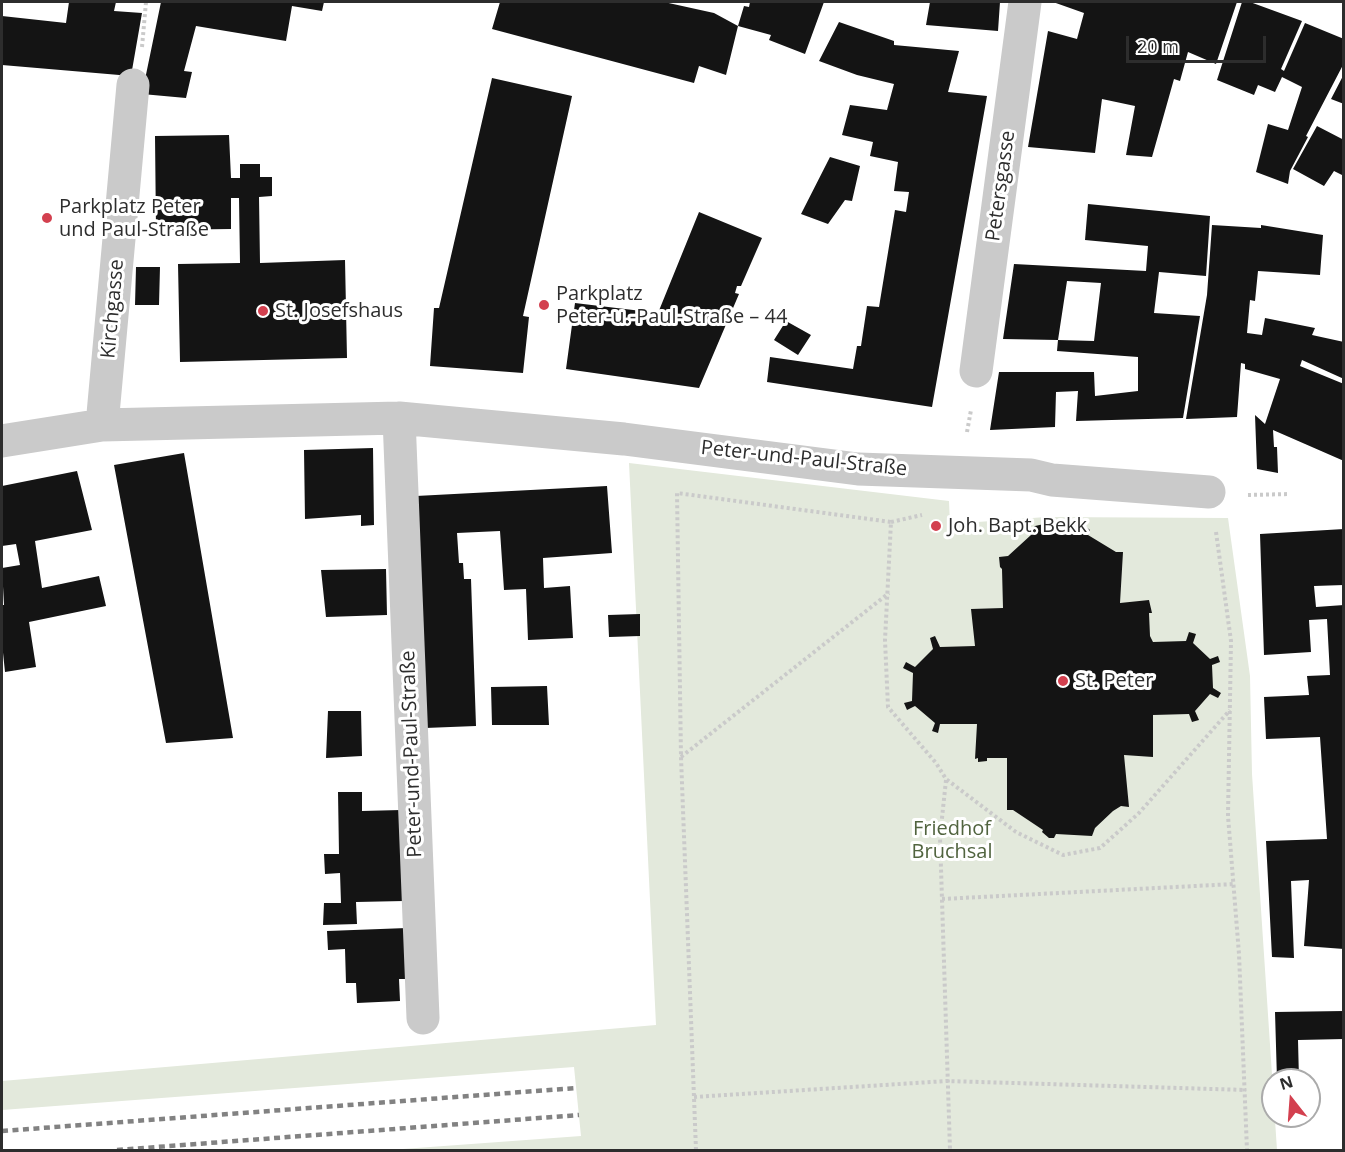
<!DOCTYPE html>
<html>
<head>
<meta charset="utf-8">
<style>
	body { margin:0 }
	#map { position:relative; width:1345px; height:1152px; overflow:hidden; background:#fff; font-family:"Open Sans",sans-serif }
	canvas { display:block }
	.frame { position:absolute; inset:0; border:3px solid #2d2d2d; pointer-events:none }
	.north { position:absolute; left:1261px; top:1068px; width:60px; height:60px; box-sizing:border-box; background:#fff; border:2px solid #ababab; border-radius:50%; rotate:343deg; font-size:16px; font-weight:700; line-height:24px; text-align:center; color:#2d2d2d }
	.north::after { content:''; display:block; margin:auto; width:21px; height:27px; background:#d3404f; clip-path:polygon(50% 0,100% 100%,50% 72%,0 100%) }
	.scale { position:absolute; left:1126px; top:36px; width:140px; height:27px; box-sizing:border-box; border:3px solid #2d2d2d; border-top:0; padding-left:8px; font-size:18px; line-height:21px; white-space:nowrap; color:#2d2d2d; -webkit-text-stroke:4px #fff; paint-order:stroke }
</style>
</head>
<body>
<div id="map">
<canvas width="1345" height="1152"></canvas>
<div class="frame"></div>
<div class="north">N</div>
<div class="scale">20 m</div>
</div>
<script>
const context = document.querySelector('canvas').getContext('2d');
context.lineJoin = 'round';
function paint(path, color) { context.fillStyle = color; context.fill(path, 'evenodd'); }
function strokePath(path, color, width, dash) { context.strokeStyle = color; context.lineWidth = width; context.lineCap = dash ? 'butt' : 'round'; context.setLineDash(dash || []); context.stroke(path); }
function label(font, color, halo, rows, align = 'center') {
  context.font = font + ' "Open Sans",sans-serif'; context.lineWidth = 6; context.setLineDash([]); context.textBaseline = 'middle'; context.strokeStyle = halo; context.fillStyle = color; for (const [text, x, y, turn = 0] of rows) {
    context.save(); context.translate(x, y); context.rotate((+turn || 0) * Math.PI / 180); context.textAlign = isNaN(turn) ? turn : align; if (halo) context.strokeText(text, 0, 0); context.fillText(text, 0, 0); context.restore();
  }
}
const green = new Path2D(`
	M 629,463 L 949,501 L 950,524 L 1046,517 L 1228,518 L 1250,676 L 1252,774 L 1277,1150 L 389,1150 L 581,1136 L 574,1067 L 2,1110 L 2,1081 L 656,1025 Z`);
const building = new Path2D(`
	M 69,2 L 116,2 L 114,11 L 142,13 L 131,76 L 2,65 L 2,16 L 66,23 Z
	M 161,2 L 324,2 L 322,11 L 292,6 L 286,41 L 196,26 L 184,71 L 192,72 L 186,98 L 142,94 Z
	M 500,2 L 664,2 L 714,13 L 738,26 L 726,75 L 699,66 L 694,83 L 492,29 Z
	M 750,2 L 824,2 L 805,54 L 769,40 L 771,35 L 738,26 L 744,6 L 749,7 Z
	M 930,2 L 1000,2 L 998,31 L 926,25 Z
	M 1053,2 L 1237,2 L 1216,64 L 1188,52 L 1180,81 L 1174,79 L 1152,157 L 1126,155 L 1135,106 L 1102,99 L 1095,153 L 1028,147 L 1048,31 L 1077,39 L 1084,13 Z
	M 1242,2 L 1250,2 L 1302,21 L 1281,69 L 1284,71 L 1305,23 L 1344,39 L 1344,63 L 1306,136 L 1308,137 L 1290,171 L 1288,184 L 1256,172 L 1268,124 L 1288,130 L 1302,87 L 1282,77 L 1275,92 L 1258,85 L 1254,95 L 1217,80 Z
	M 839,22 L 894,41 L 894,45 L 959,51 L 948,92 L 987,96 L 932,407 L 767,382 L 770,357 L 853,369 L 857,346 L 861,346 L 867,306 L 879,307 L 895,210 L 906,212 L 909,192 L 894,191 L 898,162 L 870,156 L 873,142 L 842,135 L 850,105 L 887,110 L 894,84 L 857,75 L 819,61 Z
	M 1344,74 L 1344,104 L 1331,99 Z
	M 492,78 L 572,96 L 523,316 L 529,317 L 523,373 L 430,366 L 434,308 L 439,308 Z
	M 1317,126 L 1344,140 L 1344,176 L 1334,171 L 1324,186 L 1293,169 Z
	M 229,135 L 231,178 L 240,178 L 240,164 L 260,164 L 260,177 L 272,177 L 272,196 L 259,197 L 260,263 L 345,260 L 347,358 L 180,362 L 178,264 L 240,263 L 239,198 L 231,198 L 231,229 L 156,230 L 155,136 Z
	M 830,157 L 860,166 L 852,201 L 845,200 L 828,224 L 801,214 Z
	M 1088,204 L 1210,216 L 1206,276 L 1159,272 L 1154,313 L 1200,316 L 1183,418 L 1076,421 L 1078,391 L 1056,392 L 1055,427 L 990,430 L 999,372 L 1094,372 L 1095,396 L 1138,391 L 1138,357 L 1057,351 L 1058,340 L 1094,341 L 1101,283 L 1067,281 L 1058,340 L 1003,339 L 1014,264 L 1146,271 L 1148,246 L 1085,240 Z
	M 699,212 L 762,238 L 741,286 L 737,286 L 735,293 L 739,294 L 699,388 L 566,369 L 575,303 L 658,313 Z
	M 1212,225 L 1261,228 L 1261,225 L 1323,235 L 1320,275 L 1258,271 L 1255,301 L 1250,300 L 1247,333 L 1262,335 L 1265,318 L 1315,328 L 1312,335 L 1344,342 L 1344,379 L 1302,360 L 1300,366 L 1344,384 L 1344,461 L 1273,430 L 1274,447 L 1277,447 L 1278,473 L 1257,469 L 1255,415 L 1265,424 L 1280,379 L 1245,369 L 1245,364 L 1241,363 L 1237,417 L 1186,419 L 1207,295 Z
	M 136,267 L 160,267 L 159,305 L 135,305 Z
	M 786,321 L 811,335 L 798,355 L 774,340 Z
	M 373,448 L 374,525 L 361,526 L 361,515 L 305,519 L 304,450 Z
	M 184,453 L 233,738 L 166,743 L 114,465 Z
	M 77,471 L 92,530 L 35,541 L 42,588 L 99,576 L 106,606 L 29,622 L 36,667 L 5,672 L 2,643 L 2,605 L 4,605 L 2,568 L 20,565 L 16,544 L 2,546 L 2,486 Z
	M 607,486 L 612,553 L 543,558 L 544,588 L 570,586 L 573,638 L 528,640 L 526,589 L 504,590 L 500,531 L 457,533 L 459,563 L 463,563 L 464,579 L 471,579 L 476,726 L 425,728 L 416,496 Z
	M 1044,524 L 1050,528 L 1082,524 L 1090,530 L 1088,535 L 1116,552 L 1123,552 L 1120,603 L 1149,600 L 1152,613 L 1149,613 L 1150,636 L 1153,642 L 1186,641 L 1189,632 L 1196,634 L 1193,643 L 1210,659 L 1218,656 L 1220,662 L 1212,665 L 1213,688 L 1221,693 L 1218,698 L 1210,694 L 1195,711 L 1199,720 L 1192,722 L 1189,714 L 1153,715 L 1153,757 L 1124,755 L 1129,807 L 1121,806 L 1113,811 L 1095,828 L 1092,836 L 1056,834 L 1054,838 L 1049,838 L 1042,832 L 1043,830 L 1013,810 L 1007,810 L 1007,758 L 987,758 L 987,761 L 978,762 L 978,758 L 975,759 L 977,724 L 940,724 L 938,733 L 932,731 L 935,723 L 915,706 L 907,710 L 904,703 L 912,701 L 913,673 L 903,668 L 906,662 L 915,667 L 933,649 L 930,638 L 935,636 L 940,647 L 975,646 L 971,609 L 1003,608 L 1002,569 L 1000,567 L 999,557 L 1008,556 L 1031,535 L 1028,532 L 1035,526 Z
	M 1344,529 L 1344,585 L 1314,586 L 1316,607 L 1344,605 L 1344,949 L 1304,946 L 1309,880 L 1291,881 L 1294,958 L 1272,957 L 1266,841 L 1327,839 L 1320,737 L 1266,739 L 1264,697 L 1309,695 L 1307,676 L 1330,675 L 1327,619 L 1309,620 L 1311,652 L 1264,655 L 1260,534 Z
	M 386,569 L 387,615 L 326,617 L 321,570 Z
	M 640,614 L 640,636 L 609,637 L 608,615 Z
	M 547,686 L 549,725 L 492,725 L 491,687 Z
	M 328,711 L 361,711 L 362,756 L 326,758 Z
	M 338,792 L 362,792 L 362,811 L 401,810 L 404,901 L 356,902 L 357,924 L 323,925 L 324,903 L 341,903 L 340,873 L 325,874 L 324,854 L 339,854 Z
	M 407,928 L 409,979 L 399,979 L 400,1001 L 357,1003 L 356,983 L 346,983 L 345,949 L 328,950 L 327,931 Z
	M 1344,1011 L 1344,1039 L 1298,1040 L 1299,1080 L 1277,1080 L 1275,1012 Z`);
const path = new Path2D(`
	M 142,47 L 146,2
	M 967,432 L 971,410
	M 1248,495 L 1290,494
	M 891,522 L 922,515
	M 1216,532 L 1231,641 L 1228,816 L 1239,954 L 1247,1150
	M 681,757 L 889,593
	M 946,780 L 940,837 L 950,1150
	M 942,899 L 1234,884
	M 694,1097 L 947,1081 L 1246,1090
	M 696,1150 L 681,757 L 677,493 L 891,522 L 885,640 L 888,707 L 936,763 L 946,779 L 1016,832 L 1063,855 L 1100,848 L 1139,813 L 1230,710`);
const minor = new Path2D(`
	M 976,371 L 1025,2
	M 399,418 L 423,1018
	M 102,425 L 133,85
	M 2,441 L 102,425 L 399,418 L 624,439 L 858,469 L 1031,475 L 1052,480 L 1209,492`);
const rail = new Path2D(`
	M 2,1131 L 576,1088
	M 117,1150 L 579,1115`);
const markers = [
	[47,218,6,"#d3404f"],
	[544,305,6,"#d3404f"],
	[263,311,6,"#d3404f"],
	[936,526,6,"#d3404f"],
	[1063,681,6,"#d3404f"]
];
const streetNames = [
	["Petersgasse",1001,186,-82],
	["Kirchgasse",113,309,-85],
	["Peter-und-Paul-Straße",804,459,6],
	["Peter-und-Paul-Straße",412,754,-92]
];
const poiNames = [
	["Parkplatz Peter",59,207],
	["und Paul-Straße",59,230],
	["Parkplatz",556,294],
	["Peter-u.-Paul-Straße – 44",556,317],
	["St. Josefshaus",275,311],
	["Joh. Bapt. Bekk",948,526],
	["St. Peter",1075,681]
];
const parkNames = [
	["Friedhof",952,829],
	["Bruchsal",952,852]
];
paint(green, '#e3e9dc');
paint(building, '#141414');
strokePath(path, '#cacaca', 4, [3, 3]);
strokePath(minor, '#cacaca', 33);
strokePath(rail, '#828282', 4.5, [6, 4.5]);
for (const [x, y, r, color] of markers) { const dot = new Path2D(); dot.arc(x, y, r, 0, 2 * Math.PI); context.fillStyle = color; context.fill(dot); strokePath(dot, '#fff', 2); }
label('20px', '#2d2d2d', '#fff', streetNames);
label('20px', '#2d2d2d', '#fff', poiNames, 'left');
label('20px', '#51643f', '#fff', parkNames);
</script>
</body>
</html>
